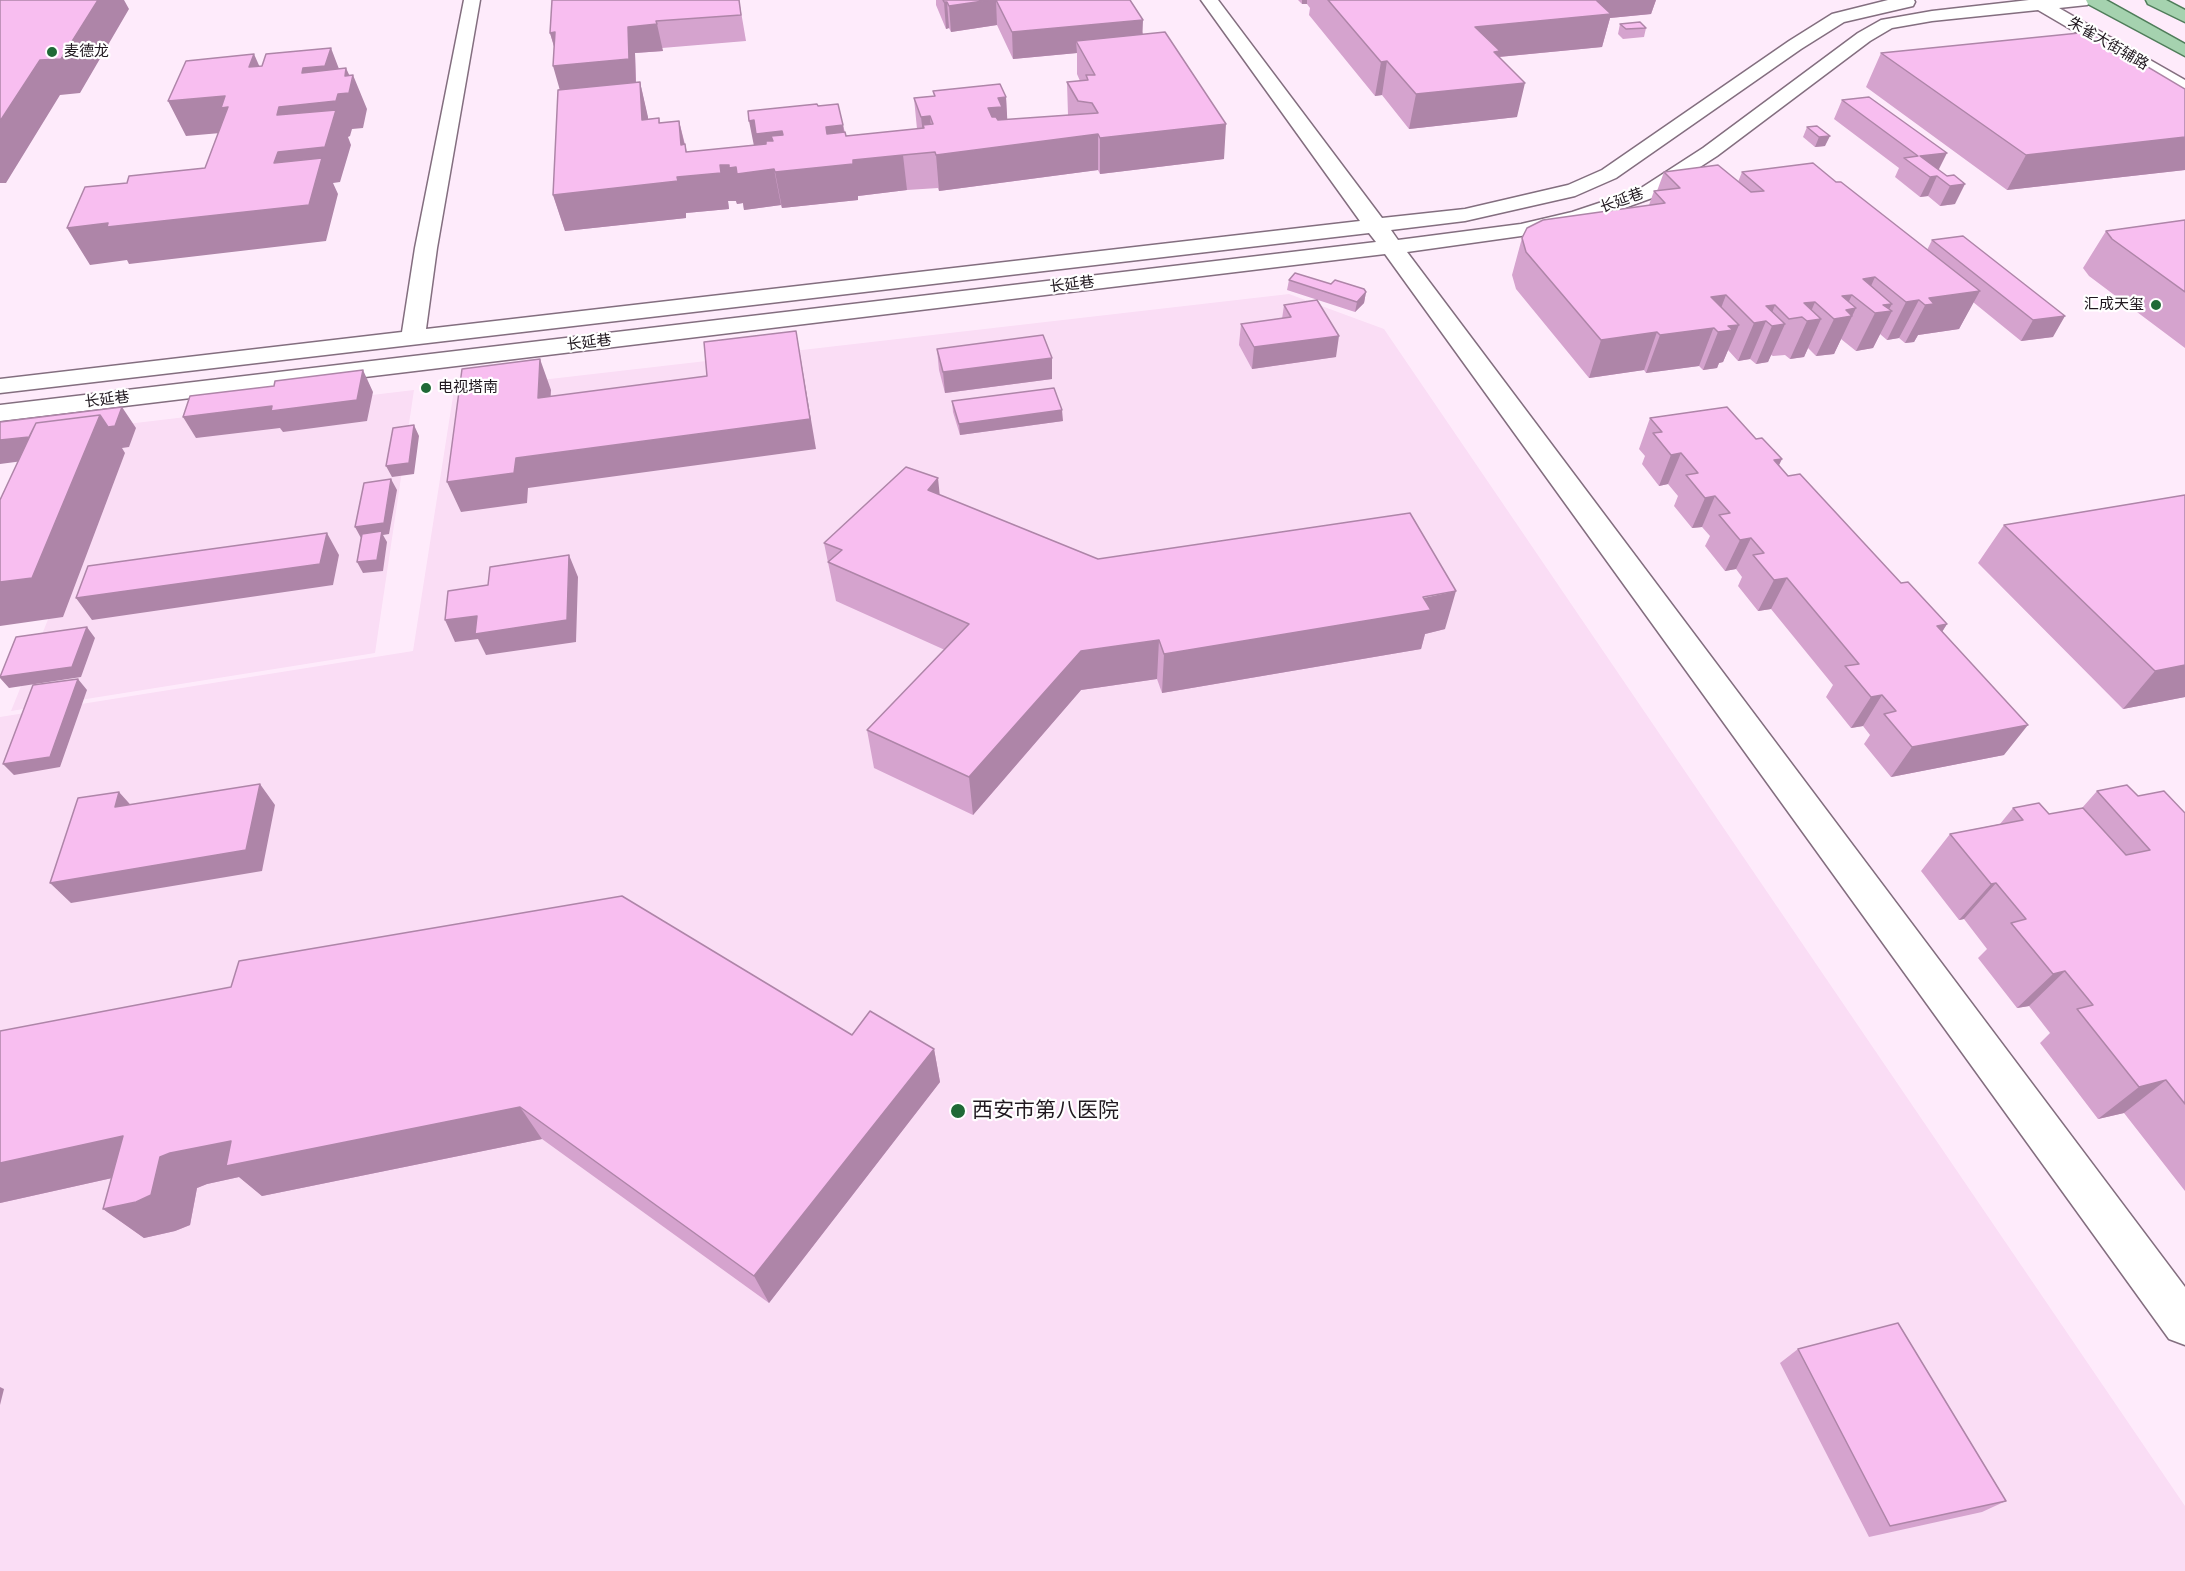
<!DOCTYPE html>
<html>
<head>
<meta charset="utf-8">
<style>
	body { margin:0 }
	canvas { display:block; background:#feebfb }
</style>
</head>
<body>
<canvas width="2185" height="1571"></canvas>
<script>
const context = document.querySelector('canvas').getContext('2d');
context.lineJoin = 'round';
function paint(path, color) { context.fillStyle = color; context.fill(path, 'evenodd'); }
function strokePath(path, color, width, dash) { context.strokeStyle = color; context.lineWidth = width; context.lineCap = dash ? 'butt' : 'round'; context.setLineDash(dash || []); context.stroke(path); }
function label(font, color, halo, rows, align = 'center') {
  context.font = font + ' Arial,"Noto Sans SC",sans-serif'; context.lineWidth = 4.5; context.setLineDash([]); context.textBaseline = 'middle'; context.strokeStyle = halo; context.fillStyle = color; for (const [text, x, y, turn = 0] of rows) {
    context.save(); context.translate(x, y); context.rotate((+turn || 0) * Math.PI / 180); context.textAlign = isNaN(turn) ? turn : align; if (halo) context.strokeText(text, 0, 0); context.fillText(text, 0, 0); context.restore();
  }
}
const built = new Path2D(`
	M 1289,294 L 1384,329 L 2185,1506 L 2185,1571 L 0,1571 L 0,717 L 413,651 L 454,390 Z
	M 414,390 L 375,653 L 11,711 L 127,424 Z`);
const minor = new Path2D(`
	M 464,0 L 480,0 L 437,248 L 426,329 L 1360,221 L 1201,0 L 1218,0 L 1382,218 L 1465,209 L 1568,185 L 1602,170 L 1789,41 L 1832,14 L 1888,0 L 1914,0 L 1915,2 L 1913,6 L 1844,22 L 1801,49 L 1616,178 L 1575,196 L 1465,221 L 1391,230 L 1398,240 L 1521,224 L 1572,212 L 1638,190 L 1703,148 L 1858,33 L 1881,20 L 1932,11 L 2029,0 L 2095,0 L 2087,5 L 2059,8 L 2185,80 L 2185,94 L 2178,92 L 2038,10 L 1932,21 L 1892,28 L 1870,41 L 1717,156 L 1652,198 L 1586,222 L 1521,236 L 1407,252 L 2185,1287 L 2185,1345 L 2169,1339 L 1385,254 L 0,421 L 0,405 L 1376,242 L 1369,233 L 0,393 L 0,379 L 402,332 L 415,248 Z`);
const major = new Path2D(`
	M 2086,0 L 2106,0 L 2185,44 L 2185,56 L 2088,4 Z
	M 2146,0 L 2166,0 L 2185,10 L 2185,22 L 2148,4 Z`);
const wall = new Path2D(`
	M 739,0 L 746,41 L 662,48 L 663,51 L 635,53 L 636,82 L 640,82 L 648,119 L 659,118 L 660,123 L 679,121 L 687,152 L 754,145 L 818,106 L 843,125 L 846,136 L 917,129 L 914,98 L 934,96 L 933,91 L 1006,97 L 1007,120 L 1068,115 L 1067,82 L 1080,81 L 1077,74 L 1077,53 L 1013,59 L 997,25 L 951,32 L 949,28 L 946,29 L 936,5 L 936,0 L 1130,0 L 1143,34 L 1224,159 L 1100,174 L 1098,170 L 939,191 L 938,188 L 907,190 L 858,196 L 858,200 L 782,208 L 781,205 L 744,210 L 743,203 L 737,204 L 736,201 L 728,201 L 729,209 L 686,213 L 686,218 L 565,231 L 553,195 L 560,90 L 554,46 L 550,33 L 633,1 Z
	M 1298,0 L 1656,0 L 1651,14 L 1610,18 L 1602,47 L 1499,57 L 1517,117 L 1409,129 L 1382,95 L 1375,96 L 1309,15 L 1310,8 L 1307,4 L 1302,4 Z
	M 1620,24 L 1646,28 L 1644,37 L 1623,39 L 1618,34 Z
	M 1881,53 L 2185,89 L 2185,170 L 2007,190 L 1866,87 Z
	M 1842,100 L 1947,176 L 1955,204 L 1940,206 L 1928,196 L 1920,197 L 1895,177 L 1899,168 L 1834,119 Z
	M 1817,126 L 1825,146 L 1815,147 L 1803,137 L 1807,127 Z
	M 1664,172 L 1738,182 L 1742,172 L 1836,182 L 1927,250 L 1932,240 L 1963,236 L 2053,337 L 2021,341 L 1973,302 L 1959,329 L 1918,335 L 1914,342 L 1905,343 L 1899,338 L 1887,340 L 1880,334 L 1873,348 L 1856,351 L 1841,339 L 1834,354 L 1816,356 L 1808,348 L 1804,357 L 1790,359 L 1785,355 L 1773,356 L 1771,355 L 1768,362 L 1756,364 L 1750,359 L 1738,361 L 1728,350 L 1723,362 L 1719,363 L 1717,368 L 1703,370 L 1699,366 L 1646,373 L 1644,370 L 1589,378 L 1516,289 L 1512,275 L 1522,238 L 1649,205 L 1654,191 L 1657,191 Z
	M 2185,220 L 2185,348 L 2089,276 L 2083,268 L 2106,231 Z
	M 1289,280 L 1331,284 L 1366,292 L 1364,303 L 1355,312 L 1287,290 Z
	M 1284,305 L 1336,357 L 1252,369 L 1239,345 L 1241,324 L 1282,319 Z
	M 937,349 L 1052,379 L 945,393 L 939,370 Z
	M 952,401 L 1063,421 L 960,435 L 953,412 Z
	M 1650,418 L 1779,465 L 1788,476 L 1901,583 L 1947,624 L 1942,632 L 2004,755 L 1891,777 L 1864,744 L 1870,735 L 1863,726 L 1851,728 L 1826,697 L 1833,685 L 1771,609 L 1758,611 L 1738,586 L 1742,577 L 1736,569 L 1725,571 L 1705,546 L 1710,536 L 1702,527 L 1692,528 L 1674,506 L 1678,496 L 1668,484 L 1659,486 L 1642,464 L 1645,456 L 1639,449 Z
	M 940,495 L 1098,559 L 1445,629 L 1425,634 L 1421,649 L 1162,693 L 1157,679 L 1081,690 L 973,815 L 874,768 L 867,730 L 945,650 L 836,601 L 824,543 Z
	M 2185,495 L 2185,697 L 2123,709 L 1978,563 L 2004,525 Z
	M 2097,791 L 2138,796 L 2185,813 L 2185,1191 L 2124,1113 L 2098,1119 L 2040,1043 L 2050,1033 L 2029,1006 L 2017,1008 L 1978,958 L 1987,949 L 1964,919 L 1959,920 L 1921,871 L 1950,834 L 2000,824 L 2013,808 L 2049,814 L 2082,808 Z
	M 0,1031 L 852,1035 L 934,1049 L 940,1082 L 769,1303 L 542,1139 L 262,1196 L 239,1177 L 207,1184 L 197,1188 L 190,1225 L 175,1231 L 144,1238 L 103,1209 L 112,1178 L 0,1203 Z
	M 1798,1349 L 2006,1501 L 1982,1512 L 1869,1537 L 1780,1363 Z`);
const shadedWall = new Path2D(`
	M 89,0 L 124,0 L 129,9 L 80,93 L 60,95 L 6,183 L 0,183 L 0,121 L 40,60 Z
	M 631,0 L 632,0 L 637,20 L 657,24 L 663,51 L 635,53 L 636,87 L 561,94 L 553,66 L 628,27 Z
	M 990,0 L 996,0 L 997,25 L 951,32 L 949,6 Z
	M 1302,0 L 1307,0 L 1307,4 L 1302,4 Z
	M 1581,0 L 1656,0 L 1651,14 L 1610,18 L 1602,47 L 1498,57 L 1475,27 Z
	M 944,2 L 947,2 L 949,28 L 946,29 Z
	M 1143,20 L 1142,46 L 1076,41 L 1077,53 L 1013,59 L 1012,32 Z
	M 555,32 L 558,60 L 550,33 Z
	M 331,48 L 344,82 L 346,68 L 352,81 L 353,75 L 367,109 L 363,128 L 352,129 L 350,136 L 348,137 L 351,145 L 340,182 L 333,183 L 338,194 L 326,241 L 129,264 L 127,260 L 90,265 L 67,228 L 274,163 L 277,115 L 279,107 L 302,73 L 303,68 Z
	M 254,54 L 269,88 L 249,67 Z
	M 1387,61 L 1382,95 L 1375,96 L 1381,62 Z
	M 640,82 L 648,117 L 650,155 L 642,120 Z
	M 1525,83 L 1517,117 L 1409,129 L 1416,94 Z
	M 225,96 L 238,143 L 232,132 L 186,136 L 168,101 Z
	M 1006,97 L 1008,132 L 990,143 L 988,108 L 998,98 Z
	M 930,116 L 933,151 L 923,125 L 926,152 L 925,152 L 921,117 Z
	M 754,120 L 782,131 L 789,166 L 777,168 L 756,156 L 749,121 Z
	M 679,121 L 692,176 L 720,165 L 729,165 L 736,167 L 774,169 L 781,205 L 744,210 L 743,203 L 737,204 L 736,201 L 728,201 L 729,209 L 686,213 L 686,218 L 565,231 L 553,195 L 677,177 Z
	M 1226,124 L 1224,159 L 1100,174 L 1100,138 Z
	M 843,125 L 848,160 L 831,162 L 826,127 Z
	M 1098,134 L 1098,170 L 939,191 L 936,155 Z
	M 1830,136 L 1825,146 L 1815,147 L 1819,137 Z
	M 2185,137 L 2185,170 L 2007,190 L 2026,155 Z
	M 1947,153 L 1937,173 L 1920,156 Z
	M 903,155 L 907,190 L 858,196 L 858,200 L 782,208 L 775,172 L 853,160 Z
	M 1937,176 L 1928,196 L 1920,197 L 1930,177 Z
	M 1965,184 L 1955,204 L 1940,206 L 1950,186 Z
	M 1875,277 L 1863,304 L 1863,279 Z
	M 1980,291 L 1959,329 L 1918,335 L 1914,342 L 1905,343 L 1929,298 Z
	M 1366,292 L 1364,303 L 1355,312 L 1357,302 Z
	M 1726,295 L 1699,366 L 1646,373 L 1660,335 L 1711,297 Z
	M 1852,295 L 1841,318 L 1846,310 L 1856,308 L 1834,354 L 1816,356 L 1834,319 L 1842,296 Z
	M 1919,300 L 1899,338 L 1887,340 L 1906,302 Z
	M 1815,302 L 1807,321 L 1804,303 Z
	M 1892,304 L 1888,311 L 1892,311 L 1873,348 L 1856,351 L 1875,313 L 1883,305 Z
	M 1775,305 L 1768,323 L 1766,321 L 1750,359 L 1738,361 L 1754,323 L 1766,306 Z
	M 2065,316 L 2053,337 L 2021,341 L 2033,320 Z
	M 1821,319 L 1804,357 L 1790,359 L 1807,321 Z
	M 1785,324 L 1768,362 L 1756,364 L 1772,326 Z
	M 1739,325 L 1723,362 L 1719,363 L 1717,368 L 1703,370 L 1718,332 L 1728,326 Z
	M 796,331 L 816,449 L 528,488 L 527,503 L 461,512 L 447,482 L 516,458 L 810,419 Z
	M 1657,332 L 1644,370 L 1589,378 L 1601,340 Z
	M 1339,336 L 1336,357 L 1252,369 L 1254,347 Z
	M 1052,358 L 1052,379 L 945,393 L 943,372 Z
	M 540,359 L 551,390 L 549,428 L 538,398 Z
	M 363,370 L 373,392 L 367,421 L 283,432 L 280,428 L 196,438 L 183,417 Z
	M 122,407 L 136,428 L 129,447 L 122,448 L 125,453 L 63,617 L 0,626 L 0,582 L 84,453 L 0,464 L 0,440 L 100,415 Z
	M 1062,410 L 1063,421 L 960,435 L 959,424 Z
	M 414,425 L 419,436 L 414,474 L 392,477 L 386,466 Z
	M 1681,453 L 1668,484 L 1659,486 L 1671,455 Z
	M 1782,459 L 1767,490 L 1774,460 Z
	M 938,478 L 942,517 L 928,490 Z
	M 391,479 L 397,490 L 389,534 L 383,535 L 387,542 L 383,571 L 363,573 L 357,562 L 361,538 L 355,527 Z
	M 1715,496 L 1702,527 L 1692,528 L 1705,498 Z
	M 327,533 L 339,555 L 333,585 L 92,620 L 76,598 Z
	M 1751,538 L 1736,569 L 1725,571 L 1740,540 Z
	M 569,555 L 578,577 L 576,642 L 486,655 L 478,639 L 455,642 L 445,620 L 477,616 Z
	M 1787,578 L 1771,609 L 1758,611 L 1774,580 Z
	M 1456,591 L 1445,629 L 1425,634 L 1421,649 L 1162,693 L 1164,654 Z
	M 1947,624 L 1927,655 L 1937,626 Z
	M 87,627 L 95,638 L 81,677 L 9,688 L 0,678 L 0,677 Z
	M 1159,640 L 1157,679 L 1081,690 L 973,815 L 969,777 L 1081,651 Z
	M 2185,665 L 2185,697 L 2123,709 L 2155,671 Z
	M 78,679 L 87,690 L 60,767 L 14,775 L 3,764 Z
	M 1882,695 L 1863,726 L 1851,728 L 1871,697 Z
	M 2028,725 L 2004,755 L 1891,777 L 1912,747 Z
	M 260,784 L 275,805 L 262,871 L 71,903 L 50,883 Z
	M 119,792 L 137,812 L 115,807 Z
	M 1996,883 L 1964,919 L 1959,920 L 1991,884 Z
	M 2065,971 L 2029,1006 L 2017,1008 L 2053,974 Z
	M 934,1049 L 940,1082 L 769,1303 L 754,1276 Z
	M 2166,1080 L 2124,1113 L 2098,1119 L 2139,1087 Z
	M 520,1107 L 542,1139 L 262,1196 L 239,1177 L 207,1184 L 197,1188 L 190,1225 L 175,1231 L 144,1238 L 103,1209 L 157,1168 L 0,1203 L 0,1163 L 123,1136 L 160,1157 L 170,1153 L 231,1141 Z
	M 0,1387 L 4,1389 L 0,1405 Z`);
const building = new Path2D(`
	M 0,0 L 98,0 L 61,59 L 40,60 L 0,121 Z
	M 552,0 L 739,0 L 741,15 L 656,21 L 657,24 L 628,27 L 629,59 L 553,66 L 555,32 L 550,33 Z
	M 943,0 L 990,0 L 949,6 L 947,2 L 944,2 Z
	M 996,0 L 1130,0 L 1143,20 L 1012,32 Z
	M 1328,0 L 1596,0 L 1611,14 L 1475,27 L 1500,51 L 1494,52 L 1525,83 L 1416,94 L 1387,61 L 1381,62 Z
	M 1640,22 L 1646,28 L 1626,29 L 1620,24 Z
	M 1165,32 L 1226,124 L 1100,138 L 1098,134 L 936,155 L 935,152 L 903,155 L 853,160 L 853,164 L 775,172 L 774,169 L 737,174 L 736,167 L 729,168 L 729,165 L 720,165 L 721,173 L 677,177 L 678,181 L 553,195 L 558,90 L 640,82 L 642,120 L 659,118 L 659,123 L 679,121 L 681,145 L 685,144 L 686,152 L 766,144 L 766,141 L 773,141 L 771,136 L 783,135 L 782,131 L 756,134 L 754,120 L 749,121 L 748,111 L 817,104 L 818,106 L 838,104 L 843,125 L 826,127 L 827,134 L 845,132 L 846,136 L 924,128 L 923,125 L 933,124 L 930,116 L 921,117 L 914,98 L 935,96 L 933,91 L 1000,84 L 1006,97 L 998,98 L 1002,107 L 988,108 L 992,117 L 996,117 L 998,120 L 1098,113 L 1092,103 L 1078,101 L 1067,82 L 1088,80 L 1086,75 L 1095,75 L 1076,41 Z
	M 2089,32 L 2185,89 L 2185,137 L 2026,155 L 1881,53 Z
	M 331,48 L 325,66 L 303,68 L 302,73 L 346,68 L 345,76 L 353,75 L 349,93 L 338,94 L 336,101 L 279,107 L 277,115 L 336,110 L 325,147 L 278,152 L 274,163 L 322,158 L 309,205 L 107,227 L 108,223 L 67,228 L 85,187 L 127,183 L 129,176 L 205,168 L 228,107 L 221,108 L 225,96 L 168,101 L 186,61 L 254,54 L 249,67 L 262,66 L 266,54 Z
	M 1869,97 L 1947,153 L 1920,156 L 1947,176 L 1954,175 L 1965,184 L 1950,186 L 1937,176 L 1930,177 L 1904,158 L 1918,156 L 1842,100 Z
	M 1817,126 L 1830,136 L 1819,137 L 1807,127 Z
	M 1813,163 L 1836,182 L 1841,182 L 1980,291 L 1929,298 L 1934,304 L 1925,305 L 1919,300 L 1906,302 L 1875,277 L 1863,279 L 1892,304 L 1883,305 L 1892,311 L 1875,313 L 1852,295 L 1842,296 L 1856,308 L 1846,310 L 1852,316 L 1834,319 L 1815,302 L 1804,303 L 1821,319 L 1807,321 L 1802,317 L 1789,319 L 1775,305 L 1766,306 L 1785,324 L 1772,326 L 1766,321 L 1754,323 L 1726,295 L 1711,297 L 1739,325 L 1728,326 L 1733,330 L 1718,332 L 1714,328 L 1660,335 L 1657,332 L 1601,340 L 1526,252 L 1522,238 L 1527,228 L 1543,220 L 1665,203 L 1654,191 L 1680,188 L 1664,172 L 1718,165 L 1751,192 L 1764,191 L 1742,172 Z
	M 2185,220 L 2185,292 L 2112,239 L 2106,231 Z
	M 1963,236 L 2065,316 L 2033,320 L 1932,240 Z
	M 1295,273 L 1331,284 L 1335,280 L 1364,289 L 1366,292 L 1357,302 L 1289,280 Z
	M 1317,300 L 1339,336 L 1254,347 L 1241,324 L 1291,317 L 1284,305 Z
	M 796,331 L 810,419 L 516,458 L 514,473 L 447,482 L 462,369 L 540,359 L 538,398 L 707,376 L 704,342 Z
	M 1043,335 L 1052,358 L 943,372 L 937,349 Z
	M 363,370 L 357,400 L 271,411 L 272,406 L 183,417 L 190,396 L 274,386 L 275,381 Z
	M 1054,388 L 1062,410 L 959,424 L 952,401 Z
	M 122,407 L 115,426 L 108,427 L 100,415 L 36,423 L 29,437 L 0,440 L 0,422 Z
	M 1727,407 L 1756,439 L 1762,438 L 1782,459 L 1774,460 L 1788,476 L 1800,474 L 1901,583 L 1908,582 L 1947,624 L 1937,626 L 2028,725 L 1912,747 L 1884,714 L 1896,711 L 1882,695 L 1871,697 L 1845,666 L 1859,664 L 1787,578 L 1774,580 L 1753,555 L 1764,553 L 1751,538 L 1740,540 L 1719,515 L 1730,513 L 1715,496 L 1705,498 L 1686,475 L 1698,473 L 1681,453 L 1671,455 L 1653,433 L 1662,432 L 1650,418 Z
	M 100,415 L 32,578 L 0,582 L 0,500 L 36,423 Z
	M 414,425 L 409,463 L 386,466 L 393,428 Z
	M 906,467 L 938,478 L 928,490 L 1098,559 L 1410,513 L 1456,591 L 1423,597 L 1431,610 L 1164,654 L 1159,640 L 1081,651 L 969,777 L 867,730 L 969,624 L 828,562 L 842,550 L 824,543 Z
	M 391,479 L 384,523 L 355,527 L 364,483 Z
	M 2185,495 L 2185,665 L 2155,671 L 2004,525 Z
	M 382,531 L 377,560 L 357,562 L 362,534 Z
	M 327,533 L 320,564 L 76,598 L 88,566 Z
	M 569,555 L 567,620 L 475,634 L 477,616 L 445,620 L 448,591 L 488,585 L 490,567 Z
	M 87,627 L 72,667 L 0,677 L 16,637 Z
	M 78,679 L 50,757 L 3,764 L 33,685 Z
	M 260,784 L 246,850 L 50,883 L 78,798 L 119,792 L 115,807 Z
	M 2127,785 L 2138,796 L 2164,791 L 2185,813 L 2185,1104 L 2166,1080 L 2139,1087 L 2077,1009 L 2093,1005 L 2065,971 L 2053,974 L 2011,923 L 2026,919 L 1996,883 L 1991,884 L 1950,834 L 2023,820 L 2013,808 L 2039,803 L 2049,814 L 2083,808 L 2126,855 L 2150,850 L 2097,791 Z
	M 622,896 L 852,1035 L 870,1011 L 934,1049 L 754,1276 L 520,1107 L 226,1166 L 231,1141 L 170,1153 L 160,1157 L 151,1195 L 136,1202 L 103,1209 L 123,1136 L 0,1163 L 0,1031 L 231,987 L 239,961 Z
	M 1898,1323 L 2006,1501 L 1890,1526 L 1798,1349 Z`);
const markers = [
	[52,52,6,"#1f6936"],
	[2156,305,6,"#1f6936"],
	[426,388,6,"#1f6936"],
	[958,1111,8,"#1f6936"]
];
const farStreetnames = [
	["朱雀大街辅路",2108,44,30],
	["长延巷",1622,201,-20],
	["长延巷",1072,285,-7],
	["长延巷",589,343,-7],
	["长延巷",107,400,-7]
];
const farPoinames = [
	["麦德龙",64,52],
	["汇成天玺",2144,305,"right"],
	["电视塔南",438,388]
];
const nearPoinames = [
	["西安市第八医院",972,1111]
];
paint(built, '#faddf5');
strokePath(minor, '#836e7f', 3);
strokePath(major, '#4f7d5a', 3);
paint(minor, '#fff');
paint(major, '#a5d2af');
paint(wall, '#d5a3ce');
paint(shadedWall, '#ae85a8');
paint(building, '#f8bef0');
strokePath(building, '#ae85a8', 1.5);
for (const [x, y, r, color] of markers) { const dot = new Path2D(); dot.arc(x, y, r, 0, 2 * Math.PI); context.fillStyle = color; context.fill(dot); strokePath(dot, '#fff', 2); }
label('15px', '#20181f', '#fff', farStreetnames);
label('15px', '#20181f', '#fff', farPoinames, 'left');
label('21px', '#20181f', '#fff', nearPoinames, 'left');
</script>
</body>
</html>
